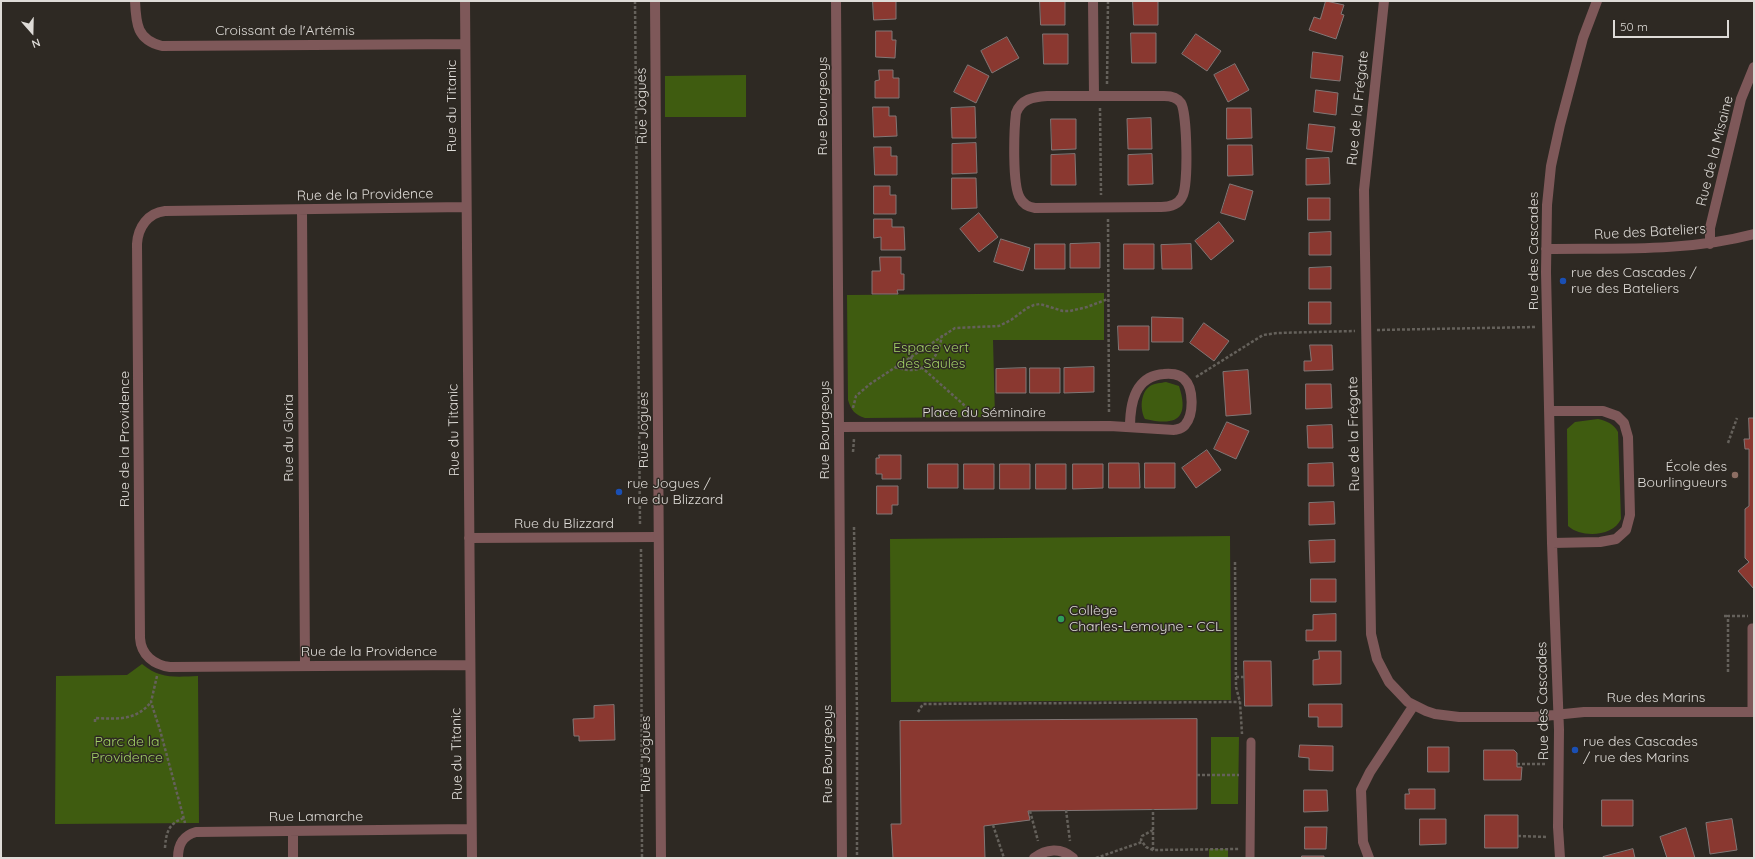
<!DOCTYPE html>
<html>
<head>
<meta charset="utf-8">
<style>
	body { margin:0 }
	#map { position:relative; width:1755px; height:859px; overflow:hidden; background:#2e2923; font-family:Quicksand,sans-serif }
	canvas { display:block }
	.frame { position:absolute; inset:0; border:2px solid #dedbd7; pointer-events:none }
	.north { position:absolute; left:12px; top:12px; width:40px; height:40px; -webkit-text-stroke:3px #2e2923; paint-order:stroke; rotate:160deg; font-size:11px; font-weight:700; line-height:16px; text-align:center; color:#dedbd7 }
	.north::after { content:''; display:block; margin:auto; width:14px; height:18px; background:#dedbd7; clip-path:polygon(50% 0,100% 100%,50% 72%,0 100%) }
	.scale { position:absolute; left:1613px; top:20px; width:116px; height:18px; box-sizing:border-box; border:2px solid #dedbd7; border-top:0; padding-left:5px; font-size:12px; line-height:14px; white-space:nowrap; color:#dedbd7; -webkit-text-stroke:3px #2e2923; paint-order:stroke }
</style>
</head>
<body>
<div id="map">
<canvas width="1755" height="859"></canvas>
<div class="frame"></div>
<div class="north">N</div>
<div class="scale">50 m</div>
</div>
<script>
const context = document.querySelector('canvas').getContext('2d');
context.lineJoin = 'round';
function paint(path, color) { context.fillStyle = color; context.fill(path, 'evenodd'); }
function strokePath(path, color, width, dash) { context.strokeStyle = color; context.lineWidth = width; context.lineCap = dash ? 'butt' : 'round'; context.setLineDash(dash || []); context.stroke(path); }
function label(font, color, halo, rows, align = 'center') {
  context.font = font + ' Quicksand,sans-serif'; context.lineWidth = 3; context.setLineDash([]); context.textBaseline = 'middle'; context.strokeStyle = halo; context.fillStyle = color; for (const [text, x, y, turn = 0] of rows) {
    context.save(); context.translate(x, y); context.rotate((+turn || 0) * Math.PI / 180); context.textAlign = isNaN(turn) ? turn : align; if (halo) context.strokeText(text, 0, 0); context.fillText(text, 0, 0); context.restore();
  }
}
const green = new Path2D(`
	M 746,75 L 746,117 L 665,117 L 665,76 Z
	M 1104,293 L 1104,340 L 993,340 L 995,417 L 865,418 C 855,415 851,410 848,400 L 847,295 Z
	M 1166,382 L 1179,386 C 1190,420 1175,426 1145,419 C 1140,410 1140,393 1150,386 C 1155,383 1161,383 1166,382 Z
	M 1598,419 C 1607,421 1614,424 1618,432 L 1621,519 C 1613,537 1581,538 1568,526 L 1567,429 L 1575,422 Z
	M 1230,536 L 1231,700 L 891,702 L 890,539 Z
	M 142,664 C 160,679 175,677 198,676 L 199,823 L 55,824 L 56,676 L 127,675 Z
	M 1211,737 L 1239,737 L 1238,804 L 1211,804 Z
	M 1209,849 L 1228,849 L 1228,858 L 1209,858 Z`);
const building = new Path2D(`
	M 873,1 L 896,1 L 896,19 L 874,20 Z
	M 1040,1 L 1065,1 L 1065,25 L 1041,25 Z
	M 1133,1 L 1158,1 L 1158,25 L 1134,25 Z
	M 1326,1 L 1344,5 L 1341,14 L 1344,15 L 1336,39 L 1309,30 L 1314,17 L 1320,19 Z
	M 876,31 L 892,31 L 892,40 L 896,40 L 895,58 L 876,57 Z
	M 1131,33 L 1156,33 L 1156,63 L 1132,63 Z
	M 1043,34 L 1068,34 L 1068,64 L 1044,64 Z
	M 1196,34 L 1221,51 L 1207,71 L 1182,54 Z
	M 1007,37 L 1019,58 L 992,73 L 981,51 Z
	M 1313,52 L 1343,56 L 1340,81 L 1311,78 Z
	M 1235,64 L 1249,90 L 1228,102 L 1214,75 Z
	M 968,65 L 989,76 L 976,103 L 954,92 Z
	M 879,70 L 893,70 L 893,78 L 899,78 L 899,98 L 875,98 L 875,81 L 879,80 Z
	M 1316,90 L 1338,93 L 1336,115 L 1314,112 Z
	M 873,107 L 889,107 L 889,116 L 896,116 L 897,136 L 874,137 Z
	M 975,107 L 976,138 L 952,138 L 951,108 Z
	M 1227,108 L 1251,108 L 1252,138 L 1227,139 Z
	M 1151,118 L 1152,149 L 1128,149 L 1127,119 Z
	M 1051,119 L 1076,119 L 1076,149 L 1052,150 Z
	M 1309,124 L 1335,127 L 1332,152 L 1307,149 Z
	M 976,143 L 977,173 L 952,174 L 952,144 Z
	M 1228,145 L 1252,145 L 1253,175 L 1228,176 Z
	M 874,147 L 891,147 L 891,156 L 897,156 L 897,175 L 875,175 Z
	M 1075,154 L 1076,185 L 1051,185 L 1051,155 Z
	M 1152,154 L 1153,184 L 1128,185 L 1128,155 Z
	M 1329,158 L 1330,184 L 1306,185 L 1306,159 Z
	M 952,178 L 976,178 L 977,208 L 952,209 Z
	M 1230,184 L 1253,191 L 1245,220 L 1221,213 Z
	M 874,186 L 890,186 L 890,195 L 896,195 L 896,214 L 874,214 Z
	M 1308,198 L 1330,198 L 1330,220 L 1308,220 Z
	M 979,213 L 998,237 L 979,252 L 960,229 Z
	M 874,219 L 892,219 L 892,227 L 904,227 L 905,250 L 881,250 L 881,237 L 874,238 Z
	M 1219,222 L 1234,241 L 1211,260 L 1195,241 Z
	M 1331,232 L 1331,255 L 1309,255 L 1309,233 Z
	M 1001,239 L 1030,248 L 1023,271 L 994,262 Z
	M 1100,243 L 1100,268 L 1070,268 L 1070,244 Z
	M 1035,244 L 1065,244 L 1065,269 L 1035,269 Z
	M 1124,244 L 1154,244 L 1154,269 L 1124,269 Z
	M 1191,244 L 1192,269 L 1162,269 L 1161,245 Z
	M 880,257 L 901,257 L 901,274 L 904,274 L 904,290 L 897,290 L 898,294 L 872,294 L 872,271 L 880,271 Z
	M 1331,267 L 1331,289 L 1309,289 L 1309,268 Z
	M 1309,302 L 1331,302 L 1331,324 L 1309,324 Z
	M 1152,317 L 1183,318 L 1183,342 L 1152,342 Z
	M 1204,323 L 1229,341 L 1214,361 L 1190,343 Z
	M 1118,326 L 1149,326 L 1149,350 L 1119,350 Z
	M 1310,345 L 1332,345 L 1333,370 L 1304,371 L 1304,361 L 1311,361 Z
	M 1094,367 L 1094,392 L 1064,393 L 1064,368 Z
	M 1026,368 L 1026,393 L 996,393 L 996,369 Z
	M 1030,368 L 1060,368 L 1060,393 L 1030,393 Z
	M 1248,370 L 1251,414 L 1226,416 L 1223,372 Z
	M 1306,384 L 1331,384 L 1332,408 L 1306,409 Z
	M 1749,418 L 1754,418 L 1754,589 L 1738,571 L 1749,562 L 1745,558 L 1745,509 L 1749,506 L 1749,449 L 1745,449 L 1744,439 L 1749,439 Z
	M 1227,422 L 1249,431 L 1236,459 L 1214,449 Z
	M 1332,425 L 1333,448 L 1308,448 L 1307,426 Z
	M 1207,450 L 1221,470 L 1196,488 L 1182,468 Z
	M 879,455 L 901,455 L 901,479 L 882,479 L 882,474 L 876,474 L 876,458 L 879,458 Z
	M 1109,463 L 1139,463 L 1140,488 L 1109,488 Z
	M 1145,463 L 1175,463 L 1175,488 L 1145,488 Z
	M 1333,463 L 1334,486 L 1308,486 L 1308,464 Z
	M 928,464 L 958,464 L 958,488 L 928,488 Z
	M 964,464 L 994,464 L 994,489 L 964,489 Z
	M 1000,464 L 1030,464 L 1030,489 L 1000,489 Z
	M 1036,464 L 1066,464 L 1066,489 L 1036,489 Z
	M 1073,464 L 1103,464 L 1103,488 L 1073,489 Z
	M 877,486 L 898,486 L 898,505 L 892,505 L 892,514 L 877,514 Z
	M 1334,502 L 1335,524 L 1309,525 L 1309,503 Z
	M 1335,540 L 1335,562 L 1310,563 L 1309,541 Z
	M 1311,579 L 1336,579 L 1336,602 L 1311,602 Z
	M 1336,614 L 1336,641 L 1306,641 L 1306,630 L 1313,630 L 1313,615 Z
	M 1319,651 L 1341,651 L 1341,684 L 1313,685 L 1313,660 L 1319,659 Z
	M 1244,661 L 1271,661 L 1272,706 L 1245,706 Z
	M 1309,704 L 1342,704 L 1342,727 L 1318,727 L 1318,717 L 1309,717 Z
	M 614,705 L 615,740 L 579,741 L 579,736 L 574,736 L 573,719 L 594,718 L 594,706 Z
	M 1197,719 L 1197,809 L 1028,811 L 1030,820 L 984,826 L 985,858 L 893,858 L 891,824 L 901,824 L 900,721 Z
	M 1300,745 L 1333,746 L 1333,771 L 1309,770 L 1309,758 L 1299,757 Z
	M 1428,747 L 1449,747 L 1449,772 L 1428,772 Z
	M 1484,750 L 1514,750 L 1517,753 L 1517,767 L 1522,767 L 1521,780 L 1484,780 Z
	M 1409,789 L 1435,789 L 1435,809 L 1405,809 L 1405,794 L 1409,794 Z
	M 1304,790 L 1327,790 L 1328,811 L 1304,812 Z
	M 1602,800 L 1633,800 L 1633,826 L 1602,826 Z
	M 1485,815 L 1518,815 L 1518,848 L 1485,848 Z
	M 1420,819 L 1446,819 L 1446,844 L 1420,845 Z
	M 1732,819 L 1737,850 L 1710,854 L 1706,823 Z
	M 1305,827 L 1327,827 L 1326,849 L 1305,849 Z
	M 1686,828 L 1695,858 L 1667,858 L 1660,837 Z
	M 1633,849 L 1635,858 L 1603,858 L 1603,857 Z
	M 1302,856 L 1324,856 L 1324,858 L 1302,858 Z`);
const path = new Path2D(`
	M 635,1 L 640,524
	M 1107,84 L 1108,1
	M 1100,108 L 1101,195
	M 1108,219 L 1109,414
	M 1377,330 L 1536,327
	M 910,357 L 973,413
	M 895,367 C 922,377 938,362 942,335
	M 1196,377 L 1263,335 L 1277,333 L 1355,331
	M 853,408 L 856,396 L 870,384 L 955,328 L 999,326 L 1011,320 L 1027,308 L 1034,305 L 1040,304 L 1063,311 L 1070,311 L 1087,307 L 1108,299
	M 1728,443 L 1737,418
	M 853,452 L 854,439
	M 854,527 L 857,713 L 857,858
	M 641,549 L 642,858
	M 1235,562 L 1236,687 L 1240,702 L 1242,734
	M 1724,616 L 1728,616
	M 1728,672 L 1728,616 L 1748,616
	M 157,676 L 151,702 L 160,730 L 185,823
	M 1236,677 L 1244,677
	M 918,712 L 923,704 L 1240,702
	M 95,722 L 95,718 C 117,719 136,721 151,702
	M 1517,764 L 1546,764
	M 1197,775 L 1239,775
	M 1066,810 L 1070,841
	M 1030,811 L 1038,841
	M 993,825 L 1004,858
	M 1153,830 L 1142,836 L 1141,840 L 1146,847 L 1153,850 L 1240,849
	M 1518,836 L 1547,837
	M 165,848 C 166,832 169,823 184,818
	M 1153,850 L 1153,809
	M 1096,858 L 1142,842`);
const service = new Path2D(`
	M 1752,712 L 1752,628 L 1754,628
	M 1250,858 L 1251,742`);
const minor = new Path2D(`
	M 135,1 C 136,24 137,40 162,46 L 465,44
	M 465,1 L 472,858
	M 836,1 L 842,858
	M 1093,1 L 1094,96
	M 1384,1 L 1364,190 L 1371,634 L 1377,659 L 1389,682 L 1408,702 L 1426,711 L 1435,714 L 1459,717 L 1534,717 L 1584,712 L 1754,712
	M 1047,96 L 1164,96 C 1171,96 1177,97 1181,103 C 1187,113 1189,187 1182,197 C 1178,205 1169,207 1161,207 L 1035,208 C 1028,207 1023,204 1020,198 C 1012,185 1014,130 1016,113 C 1021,99 1033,97 1047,96 Z
	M 466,207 L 165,211 C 148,213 138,227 137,244 L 140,638 C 141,655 154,665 170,667 L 470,665
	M 302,210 L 305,666
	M 1710,244 L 1710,228 L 1741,99 L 1754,67
	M 1546,249 C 1616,248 1686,252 1754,234
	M 1549,411 L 1603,411 L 1617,416 L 1624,423 L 1628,437 L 1630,515 L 1626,530 L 1616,539 L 1600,542 L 1552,543
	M 839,427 L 1110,426 L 1174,430 C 1178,429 1182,429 1185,425 C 1194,415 1194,388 1184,379 C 1179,374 1170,373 1164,374 C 1135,376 1130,403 1130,427
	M 469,538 L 658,537
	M 178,858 C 178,845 182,836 196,832 L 471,829
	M 293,858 L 293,831
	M 1034,858 C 1046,849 1061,847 1073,858
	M 1369,858 L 1363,842 L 1361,790 L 1370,772 L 1414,705
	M 1560,858 L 1558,827 L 1559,730 L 1552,543 L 1546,272 L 1547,205 L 1551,166 L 1560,125 L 1583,38 L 1597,1`);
const tertiary = new Path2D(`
	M 655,1 L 661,858`);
const markers = [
	[1563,281,4,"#1a4fb4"],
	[1735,475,4,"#8d6e63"],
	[619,492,4,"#1a4fb4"],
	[1061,619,4,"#2e9e5b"],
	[1575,750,4,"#1a4fb4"]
];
const streetNames = [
	["Croissant de l'Artémis",285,31],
	["Rue du Titanic",452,106,-90],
	["Rue Jogues",642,106,-91],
	["Rue Bourgeoys",823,106,-90],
	["Rue de la Frégate",1358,108,-84],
	["Rue de la Misaine",1715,151,-76],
	["Rue de la Providence",365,195,-1],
	["Rue des Bateliers",1650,232,-3],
	["Rue des Cascades",1534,251,-90],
	["Place du Séminaire",984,413],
	["Rue du Titanic",454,430,-91],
	["Rue Jogues",644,430,-90],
	["Rue Bourgeoys",825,430,-90],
	["Rue de la Frégate",1354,434,-91],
	["Rue du Gloria",289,438,-90],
	["Rue de la Providence",125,439,-90],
	["Rue du Blizzard",564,524],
	["Rue de la Providence",369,652],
	["Rue des Marins",1656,698],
	["Rue des Cascades",1543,701,-91],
	["Rue du Titanic",457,754,-91],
	["Rue Jogues",646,754,-90],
	["Rue Bourgeoys",828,754,-90],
	["Rue Lamarche",316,817]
];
const poiNames = [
	["rue des Cascades /",1571,273],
	["rue des Bateliers",1571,289],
	["École des",1727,467,"right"],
	["Bourlingueurs",1727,483,"right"],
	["rue Jogues /",627,484],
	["rue du Blizzard",627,500],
	["Collège",1069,611],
	["Charles-Lemoyne - CCL",1069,627],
	["rue des Cascades",1583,742],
	["/ rue des Marins",1583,758]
];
const parkNames = [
	["Espace vert",931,348],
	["des Saules",931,364],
	["Parc de la",127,742],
	["Providence",127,758]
];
paint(green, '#3f5c10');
paint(building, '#8a3830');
strokePath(building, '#827776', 1);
strokePath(path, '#65615b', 2.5, [3, 2]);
strokePath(service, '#7e5859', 9);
strokePath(minor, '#7e5859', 10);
strokePath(tertiary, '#7e5859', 10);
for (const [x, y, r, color] of markers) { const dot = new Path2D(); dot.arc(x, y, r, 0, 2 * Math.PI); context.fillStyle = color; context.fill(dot); strokePath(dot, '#2e2923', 1.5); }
label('14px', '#dedbd7', '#2e2923', streetNames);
label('14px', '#dedbd7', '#2e2923', poiNames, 'left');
label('14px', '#a2d066', '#2e2923', parkNames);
</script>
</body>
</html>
